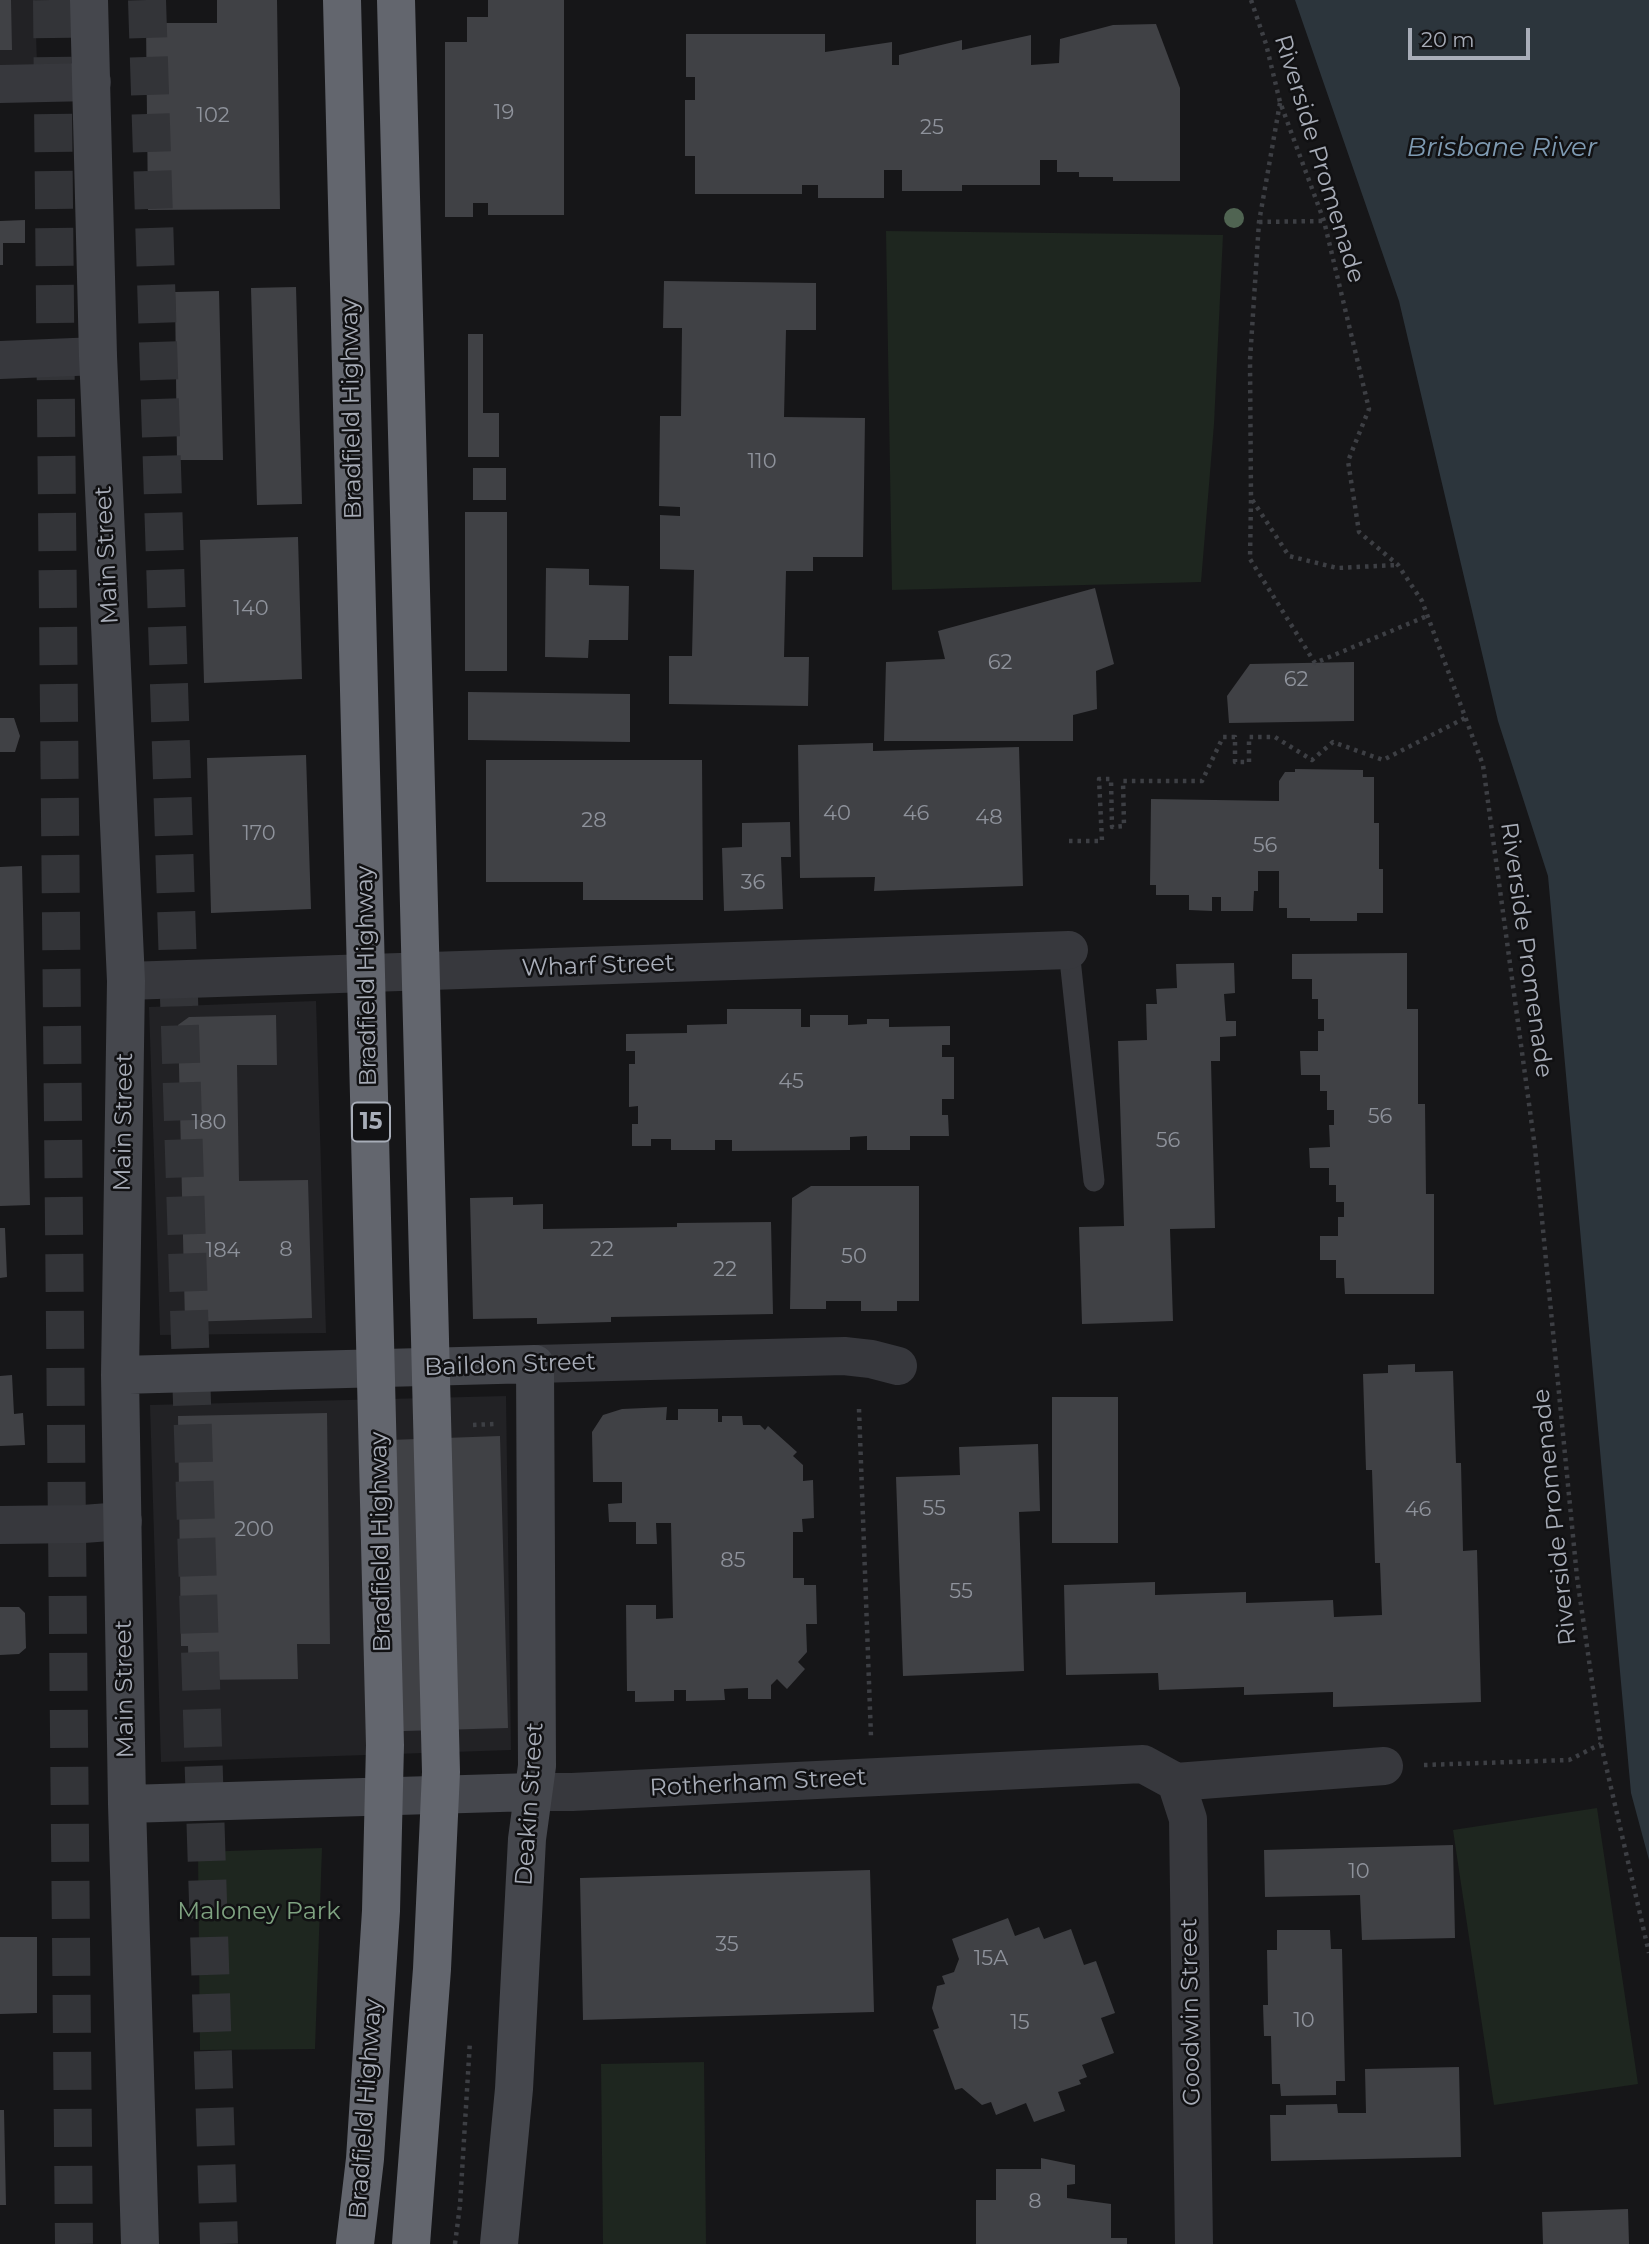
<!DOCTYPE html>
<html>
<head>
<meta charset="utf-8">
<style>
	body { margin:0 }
	#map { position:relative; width:1649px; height:2244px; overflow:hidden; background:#161618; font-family:Montserrat,sans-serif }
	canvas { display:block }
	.scale { position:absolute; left:1408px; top:28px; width:122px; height:32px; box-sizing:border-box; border:4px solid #a8adb8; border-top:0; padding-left:9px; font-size:21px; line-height:24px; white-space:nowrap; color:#a8adb8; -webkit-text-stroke:5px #111113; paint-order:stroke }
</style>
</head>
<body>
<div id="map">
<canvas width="1649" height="2244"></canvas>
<div class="scale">20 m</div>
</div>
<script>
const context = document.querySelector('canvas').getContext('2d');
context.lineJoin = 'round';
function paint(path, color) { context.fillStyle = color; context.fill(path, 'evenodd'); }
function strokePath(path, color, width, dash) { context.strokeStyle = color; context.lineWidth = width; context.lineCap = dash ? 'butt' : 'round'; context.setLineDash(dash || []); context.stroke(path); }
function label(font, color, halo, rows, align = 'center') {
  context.font = font + ' Montserrat,sans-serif'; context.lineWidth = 5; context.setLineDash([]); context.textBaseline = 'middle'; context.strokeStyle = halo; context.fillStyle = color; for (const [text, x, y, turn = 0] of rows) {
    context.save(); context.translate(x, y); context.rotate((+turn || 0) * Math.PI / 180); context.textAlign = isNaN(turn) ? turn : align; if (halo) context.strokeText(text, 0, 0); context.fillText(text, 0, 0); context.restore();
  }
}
const built = new Path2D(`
	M 0,0 L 35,0 L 37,65 L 0,67 Z
	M 316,1001 L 326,1333 L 160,1335 L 149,1007 Z
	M 506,1396 L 511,1750 L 161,1762 L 150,1405 Z`);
const green = new Path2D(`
	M 886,231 L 1223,235 L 1214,424 L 1201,582 L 892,590 Z
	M 1597,1808 L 1638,2084 L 1494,2105 L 1453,1830 Z
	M 322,1848 L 315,2049 L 200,2050 L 198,1852 Z
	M 704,2062 L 706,2244 L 603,2244 L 601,2064 Z`);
const water = new Path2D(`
	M 1295,0 L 1649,0 L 1649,1860 L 1631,1793 L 1548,876 L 1498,721 L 1399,301 Z`);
const building = new Path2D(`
	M 0,0 L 11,0 L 12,50 L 0,50 Z
	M 217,0 L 277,0 L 280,209 L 148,210 L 146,23 L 217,23 Z
	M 488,0 L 564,0 L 564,215 L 488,215 L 488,203 L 473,203 L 473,217 L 445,217 L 445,42 L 467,42 L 467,17 L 488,17 Z
	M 1156,24 L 1180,88 L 1180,181 L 1113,181 L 1113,177 L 1079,177 L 1079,172 L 1057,172 L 1057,160 L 1040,160 L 1040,185 L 962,185 L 962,191 L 902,191 L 902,170 L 884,170 L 884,198 L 818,198 L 818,185 L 802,185 L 802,194 L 695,194 L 695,156 L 685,156 L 685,100 L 695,100 L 695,77 L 686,77 L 686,34 L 825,34 L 825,52 L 892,42 L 892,65 L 899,65 L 899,55 L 962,40 L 962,50 L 1031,35 L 1031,65 L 1059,63 L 1060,39 L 1113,25 Z
	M 25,220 L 25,243 L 3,243 L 3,265 L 0,265 L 0,221 Z
	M 664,281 L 816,283 L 816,330 L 786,330 L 784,417 L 865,418 L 863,557 L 813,557 L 813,571 L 786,571 L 784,657 L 809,657 L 808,706 L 669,704 L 669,656 L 692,656 L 694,570 L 660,569 L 660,515 L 680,516 L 680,507 L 659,506 L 660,416 L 681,416 L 682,328 L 663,328 Z
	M 296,287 L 302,504 L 257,505 L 251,288 Z
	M 219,291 L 223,460 L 177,460 L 175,292 Z
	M 468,334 L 483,334 L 483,413 L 499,413 L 499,457 L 468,457 Z
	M 473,468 L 506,468 L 506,500 L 473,500 Z
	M 465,512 L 507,512 L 507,671 L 465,671 Z
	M 298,537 L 302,679 L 204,683 L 200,540 Z
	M 546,568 L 589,569 L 589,585 L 629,586 L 628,640 L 589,640 L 588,658 L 545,657 Z
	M 1095,588 L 1114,664 L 1096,671 L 1097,709 L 1073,715 L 1073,741 L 884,741 L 886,662 L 945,659 L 938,631 Z
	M 1354,662 L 1354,721 L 1229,723 L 1227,696 L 1250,664 Z
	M 468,692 L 630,694 L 630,742 L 468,740 Z
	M 0,718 L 14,718 L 20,736 L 15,752 L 0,752 Z
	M 873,743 L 873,751 L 1019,747 L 1023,886 L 874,891 L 875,877 L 800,878 L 798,745 Z
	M 306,755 L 311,909 L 211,913 L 207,758 Z
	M 486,760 L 702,760 L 703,900 L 583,900 L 583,882 L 486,882 Z
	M 1295,769 L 1363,770 L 1363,777 L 1374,777 L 1374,823 L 1379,823 L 1379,869 L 1383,869 L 1383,913 L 1357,913 L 1357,921 L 1310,921 L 1310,918 L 1287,918 L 1287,908 L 1279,908 L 1279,871 L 1258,871 L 1258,891 L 1254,891 L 1253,911 L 1221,911 L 1221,897 L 1212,897 L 1212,911 L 1189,910 L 1189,895 L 1156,895 L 1156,885 L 1150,885 L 1151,799 L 1279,801 L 1279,781 L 1285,772 L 1295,772 Z
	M 790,822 L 791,857 L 781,857 L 783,909 L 724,911 L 722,848 L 742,847 L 742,823 Z
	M 22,866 L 30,1205 L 0,1206 L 0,867 Z
	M 1407,953 L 1407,1009 L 1418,1009 L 1418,1104 L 1425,1104 L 1426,1194 L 1434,1194 L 1434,1294 L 1345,1294 L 1344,1278 L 1336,1278 L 1336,1260 L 1320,1260 L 1320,1236 L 1338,1236 L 1338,1217 L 1344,1217 L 1344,1202 L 1336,1202 L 1336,1185 L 1329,1185 L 1329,1168 L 1310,1168 L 1309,1148 L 1330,1147 L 1329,1125 L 1334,1125 L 1334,1110 L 1327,1110 L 1327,1091 L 1320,1091 L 1320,1075 L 1301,1075 L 1300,1051 L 1318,1051 L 1318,1031 L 1324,1031 L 1324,1019 L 1318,1019 L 1318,999 L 1312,999 L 1312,979 L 1292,979 L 1292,954 Z
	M 1234,963 L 1235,993 L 1224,994 L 1226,1021 L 1236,1021 L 1236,1036 L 1220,1037 L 1220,1061 L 1211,1061 L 1215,1228 L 1170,1229 L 1173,1321 L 1082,1324 L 1079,1227 L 1124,1226 L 1118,1041 L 1147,1040 L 1146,1004 L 1157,1004 L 1156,989 L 1177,988 L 1176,964 Z
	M 727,1009 L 801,1009 L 801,1027 L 810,1027 L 810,1015 L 848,1015 L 848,1025 L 867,1024 L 867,1019 L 889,1019 L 889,1027 L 950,1026 L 950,1045 L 942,1045 L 942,1057 L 954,1057 L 954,1099 L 942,1099 L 942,1115 L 948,1115 L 949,1136 L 910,1136 L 910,1150 L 867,1150 L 867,1136 L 850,1137 L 850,1150 L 732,1151 L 732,1140 L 715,1140 L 715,1150 L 671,1150 L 671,1139 L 651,1139 L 651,1146 L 632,1146 L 632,1124 L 638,1124 L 638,1106 L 629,1107 L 629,1064 L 635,1064 L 635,1051 L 626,1051 L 626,1034 L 687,1033 L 687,1025 L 727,1024 Z
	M 276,1015 L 277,1065 L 237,1065 L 239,1181 L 308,1180 L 312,1318 L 185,1322 L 178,1025 L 189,1017 Z
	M 811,1186 L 919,1186 L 919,1301 L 897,1301 L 897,1311 L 861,1311 L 861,1301 L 826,1301 L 826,1309 L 790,1309 L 792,1198 Z
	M 513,1197 L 513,1205 L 543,1204 L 543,1229 L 677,1227 L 677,1223 L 771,1222 L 773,1314 L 611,1317 L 611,1322 L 537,1324 L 537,1318 L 473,1319 L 470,1198 Z
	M 0,1228 L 5,1228 L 7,1277 L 0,1278 Z
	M 1415,1364 L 1415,1372 L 1453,1371 L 1456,1463 L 1461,1463 L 1463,1551 L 1477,1550 L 1481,1702 L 1333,1707 L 1333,1692 L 1244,1695 L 1244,1687 L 1159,1690 L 1158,1673 L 1066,1675 L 1064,1585 L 1155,1582 L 1155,1595 L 1246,1592 L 1246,1603 L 1333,1600 L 1334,1617 L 1382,1615 L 1380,1563 L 1375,1563 L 1372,1470 L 1366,1470 L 1363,1374 L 1388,1373 L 1388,1365 Z
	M 12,1375 L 14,1414 L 23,1413 L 25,1445 L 0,1446 L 0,1376 Z
	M 1052,1397 L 1118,1397 L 1118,1543 L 1052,1543 Z
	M 667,1407 L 666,1420 L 678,1420 L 678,1409 L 718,1409 L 718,1422 L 722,1422 L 722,1416 L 742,1416 L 743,1425 L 760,1425 L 765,1430 L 768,1426 L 797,1452 L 793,1456 L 803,1465 L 803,1481 L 813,1480 L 814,1518 L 802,1519 L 803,1532 L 793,1532 L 793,1578 L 804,1578 L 804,1585 L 816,1585 L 817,1624 L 806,1624 L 807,1652 L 798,1662 L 805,1669 L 787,1689 L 777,1679 L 771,1685 L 771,1699 L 748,1699 L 748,1688 L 724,1689 L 725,1700 L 686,1701 L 686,1690 L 674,1690 L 674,1701 L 635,1702 L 635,1691 L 627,1691 L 626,1605 L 656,1605 L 656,1619 L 673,1618 L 671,1523 L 656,1523 L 657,1544 L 636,1544 L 636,1522 L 609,1522 L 608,1504 L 622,1503 L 622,1482 L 593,1482 L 592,1432 L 603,1415 L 622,1409 Z
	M 327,1413 L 330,1644 L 297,1644 L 298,1679 L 189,1680 L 188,1646 L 181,1646 L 178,1416 Z
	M 500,1436 L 508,1728 L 370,1732 L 362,1441 Z
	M 1038,1444 L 1040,1511 L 1019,1512 L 1024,1671 L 903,1676 L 896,1477 L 960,1475 L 959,1447 Z
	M 0,1607 L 19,1607 L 25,1613 L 26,1648 L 19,1654 L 0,1655 Z
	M 1453,1845 L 1455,1938 L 1362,1940 L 1360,1895 L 1265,1897 L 1264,1850 Z
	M 870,1870 L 874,2012 L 583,2020 L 580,1878 Z
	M 1008,1918 L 1015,1936 L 1039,1927 L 1044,1939 L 1071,1929 L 1084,1965 L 1096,1961 L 1115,2013 L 1101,2018 L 1114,2053 L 1082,2065 L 1087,2077 L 1079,2080 L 1081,2084 L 1058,2092 L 1065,2111 L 1034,2122 L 1026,2103 L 996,2115 L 991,2102 L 982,2105 L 962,2088 L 955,2090 L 933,2030 L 939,2028 L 932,2008 L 937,1986 L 945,1984 L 942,1976 L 954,1972 L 959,1959 L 952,1939 Z
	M 1277,1930 L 1330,1930 L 1331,1949 L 1342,1949 L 1345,2081 L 1336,2081 L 1336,2095 L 1281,2096 L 1280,2084 L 1272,2084 L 1271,2036 L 1264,2036 L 1263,2005 L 1268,2005 L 1267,1950 L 1277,1950 Z
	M 0,1937 L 37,1937 L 37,2013 L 0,2014 Z
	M 1459,2067 L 1461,2157 L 1271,2161 L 1270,2115 L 1286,2115 L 1286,2105 L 1337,2104 L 1338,2113 L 1366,2113 L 1365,2069 Z
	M 0,2110 L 4,2110 L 6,2205 L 0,2205 Z
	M 1041,2158 L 1075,2165 L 1075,2184 L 1067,2185 L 1067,2198 L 1111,2204 L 1111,2238 L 1127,2238 L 1127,2244 L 976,2244 L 976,2200 L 996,2200 L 996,2169 L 1041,2169 Z
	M 1628,2209 L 1629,2244 L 1543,2244 L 1542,2212 Z`);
const highwayTunnel = new Path2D(`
	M 52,0 L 74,2244
	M 147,0 L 219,2244`);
const path = new Path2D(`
	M 1251,0 L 1266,44 L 1280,102 L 1324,221 L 1369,409 L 1348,461 L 1359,532 L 1398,565 L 1422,601 L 1483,765 L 1535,1148 L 1577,1577 L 1601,1744 L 1649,1953
	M 1280,103 L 1259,222 L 1250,360 L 1251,498 L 1289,556 L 1337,568 L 1398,565
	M 1259,222 L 1324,221
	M 1251,500 L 1250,559 L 1315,663 L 1427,616
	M 1069,841 L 1102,841 L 1099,779 L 1111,779 L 1112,827 L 1124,826 L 1123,781 L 1202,781 L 1223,737 L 1235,737 L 1235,762 L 1249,762 L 1249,737 L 1275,737 L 1312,760 L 1333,742 L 1383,760 L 1465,718
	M 859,1409 L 871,1737
	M 473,1425 L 495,1424
	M 1424,1765 L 1569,1760 L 1601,1744`);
const lane = new Path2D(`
	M 1069,950 L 1094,1181`);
const street = new Path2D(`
	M 0,84 L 92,82
	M 0,360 L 98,356
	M 126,981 L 1069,950
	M 535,1364 L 844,1356 L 871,1359 L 898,1366
	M 0,1525 L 83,1524 L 123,1521
	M 1176,1782 L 1188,1819 L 1194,2244
	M 533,1792 L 572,1792 L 1143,1764 L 1176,1782 L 1384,1766`);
const secondary = new Path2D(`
	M 89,0 L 98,356 L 126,981 L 120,1375 L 127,1804 L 140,2244
	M 120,1375 L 535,1364 L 537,1766 L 527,1839 L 514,2089 L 499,2244
	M 127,1804 L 533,1792`);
const pathBridge = new Path2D(`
	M 455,2244 L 460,2205 L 470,2041`);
const highwayBridge = new Path2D(`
	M 342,0 L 385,1745 L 381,1911 L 365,2159 L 355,2244
	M 396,0 L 441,1772 L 432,1969 L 411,2244`);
const trees = [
	[1234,218]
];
const numberNames = [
	["19",504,113],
	["102",213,116],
	["25",932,128],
	["110",762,462],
	["140",251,609],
	["62",1000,663],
	["62",1296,680],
	["40",837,814],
	["46",916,814],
	["48",989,818],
	["28",594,821],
	["170",259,834],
	["56",1265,846],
	["36",753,883],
	["45",791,1082],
	["56",1380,1117],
	["180",209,1123],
	["56",1168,1141],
	["8",286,1250],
	["22",602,1250],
	["184",223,1251],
	["50",854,1257],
	["22",725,1270],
	["55",934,1509],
	["46",1418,1510],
	["200",254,1530],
	["85",733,1561],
	["55",961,1592],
	["10",1359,1872],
	["35",727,1945],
	["15A",991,1959],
	["10",1304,2021],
	["15",1020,2023],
	["8",1035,2202]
];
const shields = [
	[371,1122,38]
];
const shieldNames = [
	["15",371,1122]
];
const streetNames = [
	["Riverside Promenade",1319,159,73],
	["Bradfield Highway",352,409,-91],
	["Main Street",107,555,-93],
	["Riverside Promenade",1526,950,82],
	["Wharf Street",598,966,-2],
	["Bradfield Highway",367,976,-91],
	["Main Street",124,1122,-89],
	["Baildon Street",510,1365,-2],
	["Riverside Promenade",1555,1517,-96],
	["Bradfield Highway",381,1542,-91],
	["Main Street",125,1689,-91],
	["Rotherham Street",758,1783,-3],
	["Deakin Street",530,1804,-86],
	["Goodwin Street",1191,2012,-91],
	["Bradfield Highway",366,2109,-86]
];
const parkNames = [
	["Maloney Park",259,1912]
];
const waterNames = [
	["Brisbane River",1502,148]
];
paint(built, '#222225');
paint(green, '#1e261f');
paint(water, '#2c353c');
paint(building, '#404145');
strokePath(highwayTunnel, '#333438', 38, [38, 19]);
strokePath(path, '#3d3f44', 4.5, [3.5, 5]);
strokePath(lane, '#37383d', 21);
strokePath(street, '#37383d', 38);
strokePath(secondary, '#45474d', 38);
strokePath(pathBridge, '#3d3f44', 4.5, [3.5, 5]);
strokePath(highwayBridge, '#63666e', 38);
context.fillStyle = '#506452';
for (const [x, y] of trees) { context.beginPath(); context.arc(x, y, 10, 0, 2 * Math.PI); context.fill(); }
label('21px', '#8e929b', null, numberNames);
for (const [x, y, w] of shields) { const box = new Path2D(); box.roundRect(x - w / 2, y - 19.5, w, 39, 5); context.fillStyle = '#111113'; context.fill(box); strokePath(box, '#a8adb8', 2); }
label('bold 23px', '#a8adb8', null, shieldNames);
label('24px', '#a8adb8', '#111113', streetNames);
label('24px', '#7fa381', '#111113', parkNames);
label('italic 26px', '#7f9bb3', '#111113', waterNames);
</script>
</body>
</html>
